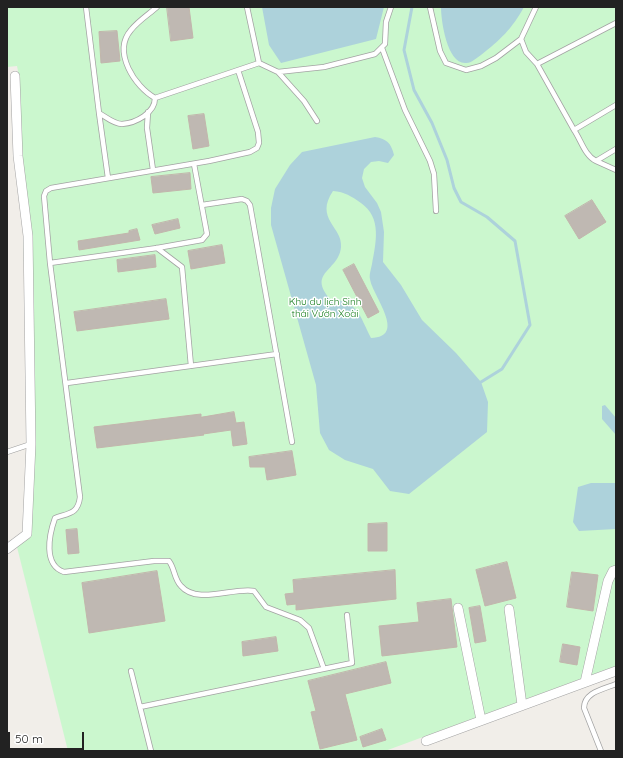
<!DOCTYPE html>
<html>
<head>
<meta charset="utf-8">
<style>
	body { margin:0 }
	#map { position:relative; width:623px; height:758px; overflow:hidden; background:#f1eee9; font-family:Quicksand,sans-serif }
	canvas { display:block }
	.frame { position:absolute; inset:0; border:8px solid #222; pointer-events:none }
	.scale { position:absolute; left:8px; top:732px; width:76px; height:18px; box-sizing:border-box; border:2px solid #222; border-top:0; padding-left:5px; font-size:12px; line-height:14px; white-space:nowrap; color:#222; -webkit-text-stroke:3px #fff; paint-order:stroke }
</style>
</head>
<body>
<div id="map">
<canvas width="623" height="758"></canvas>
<div class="frame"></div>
<div class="scale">50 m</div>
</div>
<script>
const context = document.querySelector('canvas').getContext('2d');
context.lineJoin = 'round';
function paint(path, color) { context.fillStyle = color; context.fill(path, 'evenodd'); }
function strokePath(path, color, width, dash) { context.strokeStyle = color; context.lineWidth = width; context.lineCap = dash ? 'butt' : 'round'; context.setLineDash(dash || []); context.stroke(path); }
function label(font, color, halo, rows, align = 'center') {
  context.font = font + ' Quicksand,sans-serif'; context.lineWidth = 3; context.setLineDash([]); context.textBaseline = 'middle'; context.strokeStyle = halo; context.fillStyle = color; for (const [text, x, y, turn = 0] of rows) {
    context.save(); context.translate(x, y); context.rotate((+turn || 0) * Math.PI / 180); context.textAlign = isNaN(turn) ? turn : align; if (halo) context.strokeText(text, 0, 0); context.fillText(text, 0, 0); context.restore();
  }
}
const park = new Path2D(`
	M 7,7 L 616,7 L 616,666 L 385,751 L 68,751 L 17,547 L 30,536 L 31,530 L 19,76 L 17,66 L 7,67 Z`);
const water = new Path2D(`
	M 262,7 L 384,7 L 376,39 L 281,63 L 269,45 Z
	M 441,7 L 524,7 C 512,29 500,40 481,55 C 476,58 471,64 465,63 C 447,63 441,21 441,7 Z
	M 375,137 C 387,139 391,143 394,155 L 388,163 L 379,161 L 371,162 L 364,169 L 362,178 L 365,187 L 377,203 L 381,212 L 384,232 L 383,262 L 401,285 L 422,320 L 456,353 L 481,382 L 488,402 L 487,432 L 409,494 L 390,491 L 373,469 L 345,460 L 329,450 L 320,433 L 316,385 L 271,225 L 271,208 L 275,189 L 290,165 L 302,152 ZM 333,191 C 345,192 351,196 361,203 C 382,218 376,242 372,264 C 371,269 369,275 370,279 C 372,295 408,337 371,338 C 359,315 359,302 330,299 C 307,272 339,271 341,247 C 343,227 314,219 333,191 Z
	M 605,405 L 616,418 L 616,435 L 602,419 L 602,406 Z
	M 591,483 L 616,483 L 616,529 L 579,531 L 573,522 L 578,487 Z`);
const stream = new Path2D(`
	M 412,7 L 404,50 L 414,90 L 432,123 L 447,160 L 454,188 L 461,202 L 487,217 L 515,241 L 530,325 L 502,369 L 481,382`);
const building = new Path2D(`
	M 167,7 L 189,7 L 193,38 L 171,41 Z
	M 117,31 L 120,61 L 101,63 L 99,32 Z
	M 204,114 L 209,146 L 193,149 L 188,116 Z
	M 190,173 L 191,189 L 153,193 L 151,177 Z
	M 592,200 L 606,222 L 579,239 L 565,216 Z
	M 178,219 L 180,228 L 155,234 L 152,225 Z
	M 137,229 L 140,240 L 79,250 L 78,241 L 129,233 L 129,231 Z
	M 222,245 L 225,263 L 191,269 L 188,251 Z
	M 155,255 L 156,267 L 118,272 L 117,260 Z
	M 354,264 L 379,312 L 368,318 L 343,270 Z
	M 166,299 L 169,319 L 77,331 L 74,312 Z
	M 234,412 L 236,423 L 244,422 L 247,444 L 233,446 L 231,430 L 203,434 L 204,435 L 97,448 L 94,427 L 201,414 L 201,417 Z
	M 292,451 L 296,475 L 267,480 L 265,467 L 250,467 L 249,457 Z
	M 387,523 L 387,551 L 368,551 L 368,524 Z
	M 77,529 L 79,553 L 68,554 L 66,530 Z
	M 507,562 L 516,598 L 485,606 L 476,570 Z
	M 395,570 L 396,599 L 296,610 L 296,604 L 287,605 L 285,594 L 294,593 L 293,580 Z
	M 157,571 L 165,621 L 89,633 L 82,583 Z
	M 572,572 L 598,575 L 593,611 L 567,607 Z
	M 451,599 L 457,647 L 382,656 L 379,626 L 419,622 L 417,603 Z
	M 480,606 L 486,641 L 475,643 L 469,608 Z
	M 276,637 L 278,651 L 243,656 L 242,642 Z
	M 563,644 L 580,647 L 577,665 L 560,662 Z
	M 386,662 L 391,683 L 345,694 L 357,740 L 320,749 L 311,712 L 316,711 L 308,681 Z
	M 382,729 L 386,740 L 363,747 L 360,737 Z`);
const lane = new Path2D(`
	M 86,7 L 99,113 C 106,117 114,124 122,124 C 136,123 155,113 155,98
	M 157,7 C 149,14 138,21 131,30 C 112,52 135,87 155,98 L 259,63 L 278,72 L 324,67 L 375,54 L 385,44 L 386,22 L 391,7
	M 247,7 L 259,63
	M 430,7 L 440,51 L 446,63 L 466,70 L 481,66 L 496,58 L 521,39
	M 536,7 L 521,39 L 526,52 L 537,64 L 574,130
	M 382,48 L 405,110 L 430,161 L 434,174 L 436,211
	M 537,64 L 616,23
	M 238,70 L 258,132 L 259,143 L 257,148 L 250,152 L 209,161 L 51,188 L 46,191 L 44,196 L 50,263 L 80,497 C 78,514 69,513 55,518 C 49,535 43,565 64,572 L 154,561 L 169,561 C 175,569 174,579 181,586 C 197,605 234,587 254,591 L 266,607 L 300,620 L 309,628 L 324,669
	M 278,72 L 304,101 L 317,121
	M 616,105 L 574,130 C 581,140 585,156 596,161 L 616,149
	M 148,112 L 147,128 L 153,170
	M 99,113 L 108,178
	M 596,161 L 616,170
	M 202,205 L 242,199 L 247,201 L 250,205 L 292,442
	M 157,248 L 182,267 L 191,366
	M 50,263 L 157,248 L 202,240 L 207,234 L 194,164
	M 67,383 L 277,354
	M 7,452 L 31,444
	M 131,671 L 151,751
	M 140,707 L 352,663 L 347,615
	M 601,751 L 584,708 C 584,692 604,689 616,684`);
const street = new Path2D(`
	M 7,549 L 27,534 L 31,444 L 28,236 L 18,156 L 15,76
	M 458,608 L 481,720
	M 509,609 L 522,705
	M 585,682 L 608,581 L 613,571 L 616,570
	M 426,741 L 616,671`);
const parkNames = [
	["Khu du lịch Sinh",325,302],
	["thái Vườn Xoài",325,314]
];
paint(park, '#cbf7ce');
paint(water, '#add2db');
strokePath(stream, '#add2db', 3);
paint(building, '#bfb8b2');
strokePath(building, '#c2b6ac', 1);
strokePath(lane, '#a3a3a3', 6);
strokePath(street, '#a3a3a3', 10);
strokePath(lane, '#fff', 4.5);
strokePath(street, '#fff', 9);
label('10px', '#147c1b', '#fff', parkNames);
</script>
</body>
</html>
